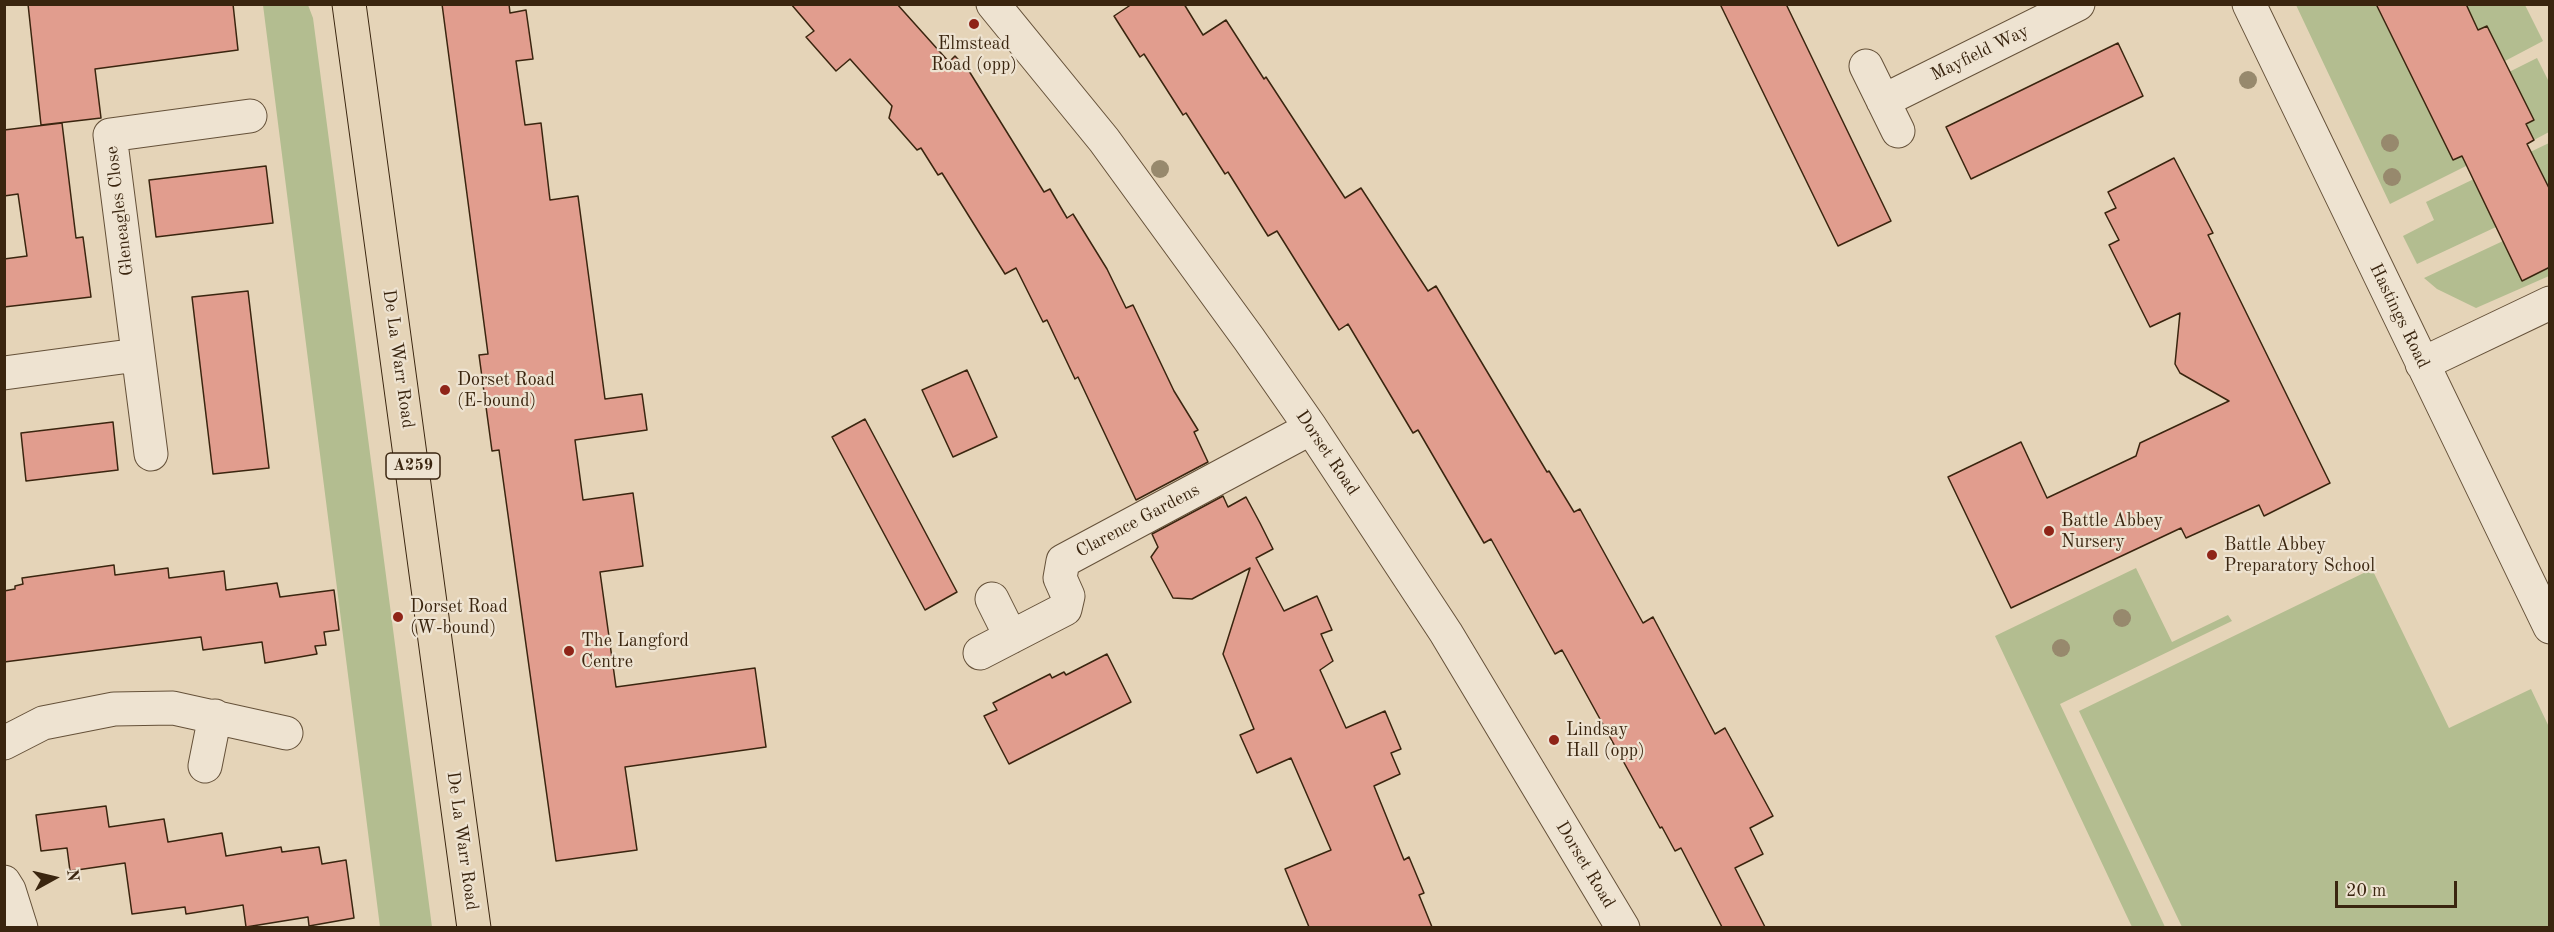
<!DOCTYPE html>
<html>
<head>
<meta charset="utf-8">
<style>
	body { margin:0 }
	#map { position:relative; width:2554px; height:932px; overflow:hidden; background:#e5d4b8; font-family:"Old Standard TT",serif }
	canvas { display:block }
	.frame { position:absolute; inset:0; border:6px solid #3a250f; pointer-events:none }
	.north { position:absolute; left:24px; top:848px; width:60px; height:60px; -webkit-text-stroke:4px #eee3d1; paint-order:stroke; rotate:82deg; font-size:16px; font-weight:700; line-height:24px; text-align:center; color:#3a250f }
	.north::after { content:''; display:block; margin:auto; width:21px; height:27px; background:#3a250f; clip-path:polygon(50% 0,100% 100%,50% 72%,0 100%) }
	.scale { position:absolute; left:2335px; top:881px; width:122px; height:27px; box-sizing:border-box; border:3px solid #3a250f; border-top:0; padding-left:8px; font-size:18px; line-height:21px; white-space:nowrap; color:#3a250f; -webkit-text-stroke:4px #eee3d1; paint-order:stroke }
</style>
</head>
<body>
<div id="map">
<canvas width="2554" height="932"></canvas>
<div class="frame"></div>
<div class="north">N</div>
<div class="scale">20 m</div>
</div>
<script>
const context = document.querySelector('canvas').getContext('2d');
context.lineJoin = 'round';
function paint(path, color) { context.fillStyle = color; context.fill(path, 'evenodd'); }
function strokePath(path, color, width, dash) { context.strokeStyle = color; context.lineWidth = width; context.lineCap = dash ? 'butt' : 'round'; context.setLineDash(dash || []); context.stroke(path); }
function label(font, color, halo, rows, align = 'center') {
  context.font = font + ' "Old Standard TT",serif'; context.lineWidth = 4.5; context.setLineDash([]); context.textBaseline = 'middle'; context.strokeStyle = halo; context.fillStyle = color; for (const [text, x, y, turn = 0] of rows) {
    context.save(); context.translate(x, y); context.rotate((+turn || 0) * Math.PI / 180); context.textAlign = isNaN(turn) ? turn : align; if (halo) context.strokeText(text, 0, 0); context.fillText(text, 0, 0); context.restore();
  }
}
const green = new Path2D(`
	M 263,5 L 308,5 L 313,18 L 432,927 L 380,927 Z
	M 2296,5 L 2376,5 L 2453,160 L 2465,154 L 2470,164 L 2390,204 Z
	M 2466,5 L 2525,5 L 2543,41 L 2505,61 L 2487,26 L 2478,30 Z
	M 2537,58 L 2549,82 L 2549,132 L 2534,140 L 2526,124 L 2509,72 Z
	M 2549,143 L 2549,190 L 2477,187 L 2496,227 L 2417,264 L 2403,236 L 2434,220 L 2426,202 Z
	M 2503,241 L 2522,281 L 2549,267 L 2549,276 L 2476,308 L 2437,289 L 2424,278 Z
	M 2136,568 L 2172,642 L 2228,615 L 2232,621 L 2060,704 L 2165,927 L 2132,927 L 1995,636 Z
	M 2372,569 L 2449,728 L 2531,689 L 2549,727 L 2549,927 L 2182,927 L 2079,711 Z`);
const building = new Path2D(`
	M 28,4 L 233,4 L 238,50 L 95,69 L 101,118 L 41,125 Z
	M 442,4 L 509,4 L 510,13 L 526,10 L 533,59 L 516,61 L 525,125 L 541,123 L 550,200 L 578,196 L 605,399 L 642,394 L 647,430 L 575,440 L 583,500 L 633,493 L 643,566 L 600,572 L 616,687 L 755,668 L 766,747 L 625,767 L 637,850 L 556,861 L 499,450 L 492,451 L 479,355 L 488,354 Z
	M 791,4 L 897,4 L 949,62 L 955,56 L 969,71 L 1044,192 L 1050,189 L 1067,218 L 1073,214 L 1107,269 L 1126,308 L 1133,305 L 1174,391 L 1198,430 L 1194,432 L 1208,462 L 1136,500 L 1078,377 L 1075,379 L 1047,320 L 1043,322 L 1016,268 L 1005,274 L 942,173 L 938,175 L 921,148 L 917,150 L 889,118 L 892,106 L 850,59 L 836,71 L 806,37 L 814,31 Z
	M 1132,4 L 1184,4 L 1203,35 L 1226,20 L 1264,79 L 1266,77 L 1345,198 L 1361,188 L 1428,291 L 1436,286 L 1547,472 L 1549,471 L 1574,512 L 1580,509 L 1643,623 L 1653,617 L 1715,734 L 1725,728 L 1773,816 L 1750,828 L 1763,854 L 1735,868 L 1765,927 L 1722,927 L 1681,848 L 1675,851 L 1662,827 L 1660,828 L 1562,650 L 1555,654 L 1491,539 L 1484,543 L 1418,430 L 1413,433 L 1348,324 L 1339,330 L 1277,231 L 1268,236 L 1228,172 L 1225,174 L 1186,113 L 1183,115 L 1144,54 L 1140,57 L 1114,16 Z
	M 1720,4 L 1786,4 L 1891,221 L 1838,246 Z
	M 2376,4 L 2466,4 L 2478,30 L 2487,26 L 2534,120 L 2526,124 L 2534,140 L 2527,144 L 2550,190 L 2550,267 L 2522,281 L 2462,156 L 2453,160 Z
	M 2118,43 L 2143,96 L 1971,179 L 1946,127 Z
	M 62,123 L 76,238 L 83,237 L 91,297 L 4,307 L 4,259 L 27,256 L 18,194 L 4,196 L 4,130 Z
	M 2174,158 L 2213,233 L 2208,235 L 2330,483 L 2264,516 L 2259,505 L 2186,538 L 2181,528 L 2011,608 L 1948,477 L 2021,442 L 2047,498 L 2136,456 L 2140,443 L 2229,401 L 2180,373 L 2175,364 L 2180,313 L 2150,327 L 2109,245 L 2119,240 L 2105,213 L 2116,208 L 2108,192 Z
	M 266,166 L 273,223 L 156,237 L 149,180 Z
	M 248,291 L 269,468 L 213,474 L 192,297 Z
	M 967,370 L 997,437 L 953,457 L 922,390 Z
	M 865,419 L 957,592 L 925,610 L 832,437 Z
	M 113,422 L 118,470 L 26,481 L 21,433 Z
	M 1223,496 L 1228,507 L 1246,497 L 1260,523 L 1273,549 L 1256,558 L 1284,611 L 1317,596 L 1332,630 L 1321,634 L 1333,661 L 1320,670 L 1346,728 L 1385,711 L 1401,749 L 1391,753 L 1400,774 L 1374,786 L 1404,860 L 1409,857 L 1424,893 L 1419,895 L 1432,927 L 1309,927 L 1285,869 L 1331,850 L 1291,758 L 1257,773 L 1240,735 L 1254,729 L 1223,654 L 1250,568 L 1192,599 L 1173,598 L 1151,557 L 1158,547 L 1152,534 Z
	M 114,565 L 115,575 L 168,568 L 169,578 L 224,571 L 226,590 L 277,583 L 280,597 L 334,590 L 339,630 L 324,632 L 326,645 L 315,646 L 317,654 L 265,663 L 262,642 L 203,650 L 201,637 L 4,662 L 4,591 L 15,589 L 15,586 L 23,584 L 22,578 Z
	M 1107,654 L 1131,702 L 1009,764 L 984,716 L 997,710 L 993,703 L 1050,674 L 1052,678 L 1064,672 L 1066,675 Z
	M 106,806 L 109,827 L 164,819 L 168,842 L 222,833 L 226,856 L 281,847 L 282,852 L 319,847 L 322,864 L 346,860 L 354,918 L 309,926 L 308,917 L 246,927 L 243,905 L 186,914 L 185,907 L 132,914 L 125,863 L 70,871 L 67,848 L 41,851 L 36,815 Z`);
const minor = new Path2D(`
	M 993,4 L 1104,140 L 1249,339 L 1311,428 L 1446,633 L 1623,928
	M 2249,4 L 2550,627
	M 1866,66 L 1898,131
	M 1883,101 L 2078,4
	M 2422,364 L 2550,303
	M 4,373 L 137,355
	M 151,454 L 110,135 L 250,116
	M 992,599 L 1011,637
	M 980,653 L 1065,609 L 1068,596 L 1060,578 L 1063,561 L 1311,428
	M 4,743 L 43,723 L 114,709 L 173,708 L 286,733
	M 205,766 L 215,716
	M 4,882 L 9,890 L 21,928`);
const highway = new Path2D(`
	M 349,4 L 474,928`);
const trees = [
	[2248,80],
	[2390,143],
	[1160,169],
	[2392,177],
	[2122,618],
	[2061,648]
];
const markers = [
	[974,24,6,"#8f2418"],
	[445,390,6,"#8f2418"],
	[2049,531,6,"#8f2418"],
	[2212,555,6,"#8f2418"],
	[398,617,6,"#8f2418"],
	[569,651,6,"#8f2418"],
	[1554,740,6,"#8f2418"]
];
const shields = [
	[413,466,54]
];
const shieldNames = [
	["A259",413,466]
];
const poiNames = [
	["Elmstead",974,44,"center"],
	["Road (opp)",974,65,"center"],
	["Dorset Road",457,380],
	["(E-bound)",457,401],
	["Battle Abbey",2061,521],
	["Nursery",2061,542],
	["Battle Abbey",2224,545],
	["Preparatory School",2224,566],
	["Dorset Road",410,607],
	["(W-bound)",410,628],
	["The Langford",581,641],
	["Centre",581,662],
	["Lindsay",1566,730],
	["Hall (opp)",1566,751]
];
const streetNames = [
	["Mayfield Way",1980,53,-26],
	["Gleneagles Close",120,211,-97],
	["Hastings Road",2399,316,64],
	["De La Warr Road",398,359,82],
	["Dorset Road",1327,453,56],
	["Clarence Gardens",1138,521,-28],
	["De La Warr Road",462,841,82],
	["Dorset Road",1585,865,59]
];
paint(green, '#b3bd90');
paint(building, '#e19d8e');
strokePath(building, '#3a250f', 1.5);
strokePath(minor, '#655139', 35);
strokePath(highway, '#3a250f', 35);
strokePath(minor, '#eee3d1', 33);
strokePath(highway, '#e5d4b8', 33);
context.fillStyle = '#97896d';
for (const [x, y] of trees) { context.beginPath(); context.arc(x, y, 9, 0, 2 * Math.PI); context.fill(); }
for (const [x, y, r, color] of markers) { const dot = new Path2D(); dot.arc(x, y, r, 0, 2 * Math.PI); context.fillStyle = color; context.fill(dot); strokePath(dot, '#eee3d1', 2); }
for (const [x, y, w] of shields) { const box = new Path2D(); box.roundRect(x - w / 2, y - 13, w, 26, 4.5); context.fillStyle = '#eee3d1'; context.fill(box); strokePath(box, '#3a250f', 1.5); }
label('bold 16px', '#3a250f', null, shieldNames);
label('18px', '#3a250f', '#eee3d1', poiNames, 'left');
label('18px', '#3a250f', '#eee3d1', streetNames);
</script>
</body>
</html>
